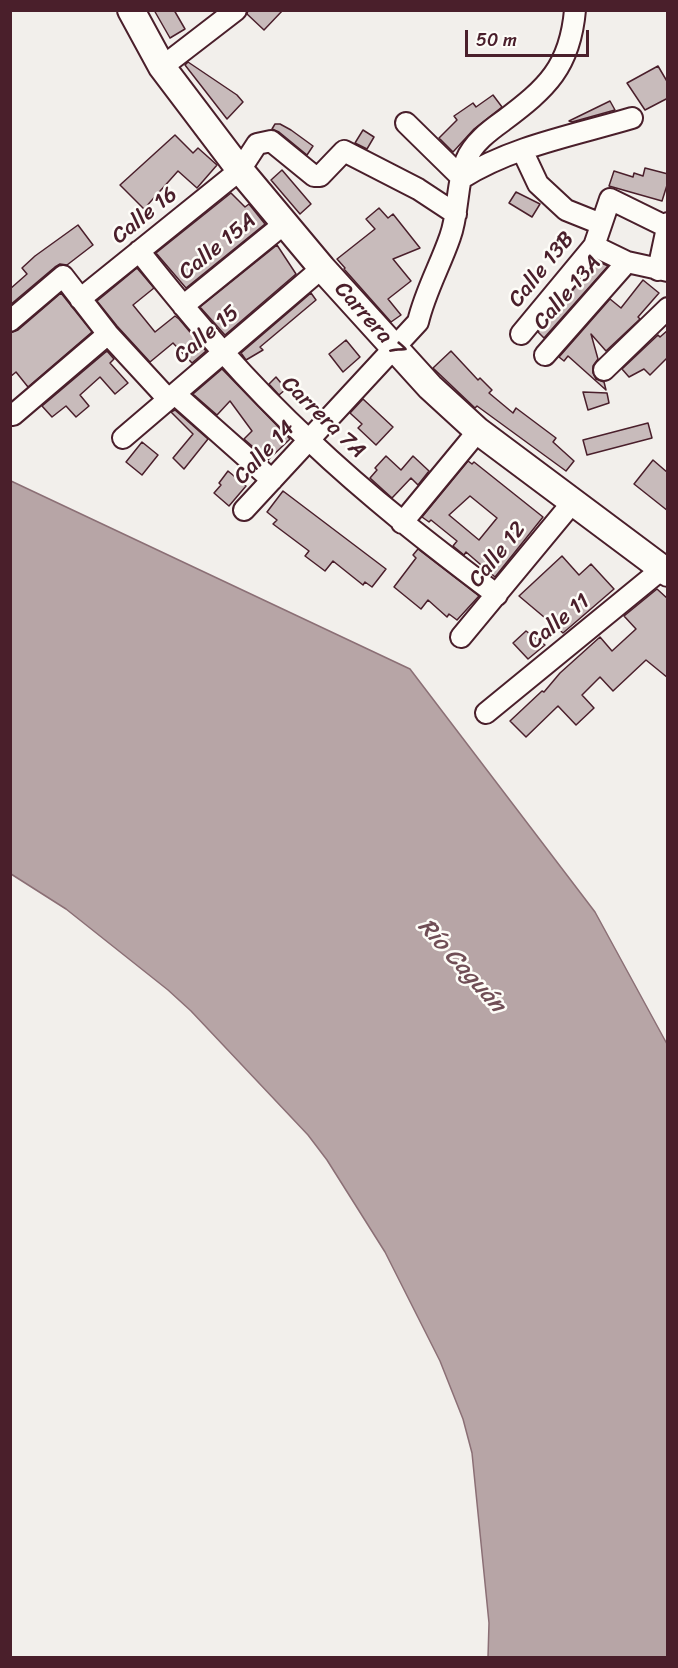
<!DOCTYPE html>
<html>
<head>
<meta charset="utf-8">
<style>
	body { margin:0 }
	#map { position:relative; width:678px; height:1668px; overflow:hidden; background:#f2efeb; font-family:Sriracha,sans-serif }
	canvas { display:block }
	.frame { position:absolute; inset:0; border:12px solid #4a1f2b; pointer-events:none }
	.scale { position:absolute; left:465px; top:30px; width:124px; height:27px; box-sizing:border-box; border:3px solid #4a1f2b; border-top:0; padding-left:8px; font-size:18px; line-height:21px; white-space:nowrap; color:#4a1f2b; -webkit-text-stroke:4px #fdfcf7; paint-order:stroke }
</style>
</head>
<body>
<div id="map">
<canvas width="678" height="1668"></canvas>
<div class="frame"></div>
<div class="scale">50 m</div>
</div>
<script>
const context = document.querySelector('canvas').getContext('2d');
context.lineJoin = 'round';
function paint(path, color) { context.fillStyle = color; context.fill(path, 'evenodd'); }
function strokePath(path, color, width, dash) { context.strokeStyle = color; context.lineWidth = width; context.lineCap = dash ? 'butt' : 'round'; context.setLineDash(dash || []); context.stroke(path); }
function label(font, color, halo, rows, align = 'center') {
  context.font = font + ' Sriracha,sans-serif'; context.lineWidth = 5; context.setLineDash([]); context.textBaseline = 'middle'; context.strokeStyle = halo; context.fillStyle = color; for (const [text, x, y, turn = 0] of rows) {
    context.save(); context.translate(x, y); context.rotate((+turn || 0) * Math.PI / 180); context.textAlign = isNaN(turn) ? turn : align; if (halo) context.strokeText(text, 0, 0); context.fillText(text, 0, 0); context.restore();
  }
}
const water = new Path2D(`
	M 11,481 L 410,669 L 595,912 L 667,1044 L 667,1657 L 488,1657 L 489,1623 L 472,1453 L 463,1419 L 440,1361 L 385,1252 L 327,1160 L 308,1135 L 191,1011 L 168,990 L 66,909 L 11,874 Z`);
const building = new Path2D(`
	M 154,10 L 174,10 L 185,29 L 170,38 Z
	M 248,10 L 283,10 L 264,30 L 247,14 Z
	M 188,62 L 237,95 L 243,102 L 227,119 L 185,65 Z
	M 658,66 L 668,83 L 668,98 L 645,110 L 627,83 Z
	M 493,95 L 502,107 L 474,129 L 453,152 L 439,138 L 457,120 L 454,116 L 473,103 L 476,107 Z
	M 610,101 L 615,110 L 572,122 L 569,121 Z
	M 275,124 L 280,124 L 291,130 L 313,146 L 307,155 L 279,132 L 272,129 Z
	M 363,130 L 374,137 L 367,149 L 355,143 Z
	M 175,135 L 193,153 L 198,148 L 217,165 L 197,188 L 178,171 L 144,209 L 120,185 Z
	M 645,168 L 668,174 L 668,182 L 662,201 L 609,186 L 614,171 L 633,177 L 634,173 L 643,176 Z
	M 282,170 L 311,204 L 300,214 L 271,180 Z
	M 516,192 L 540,204 L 532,217 L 509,203 Z
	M 231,193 L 245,207 L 249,204 L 265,224 L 186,288 L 156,253 Z
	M 379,208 L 388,218 L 393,214 L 420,248 L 393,259 L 411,281 L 388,299 L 401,315 L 391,322 L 344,269 L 345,268 L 337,259 L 375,229 L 366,219 Z
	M 78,225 L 93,245 L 67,265 L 60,264 L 55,267 L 10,305 L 10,289 L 27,274 L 22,268 L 35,256 Z
	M 277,245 L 296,274 L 225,335 L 200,307 Z
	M 597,261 L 608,266 L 544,338 L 538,332 Z
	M 137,268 L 154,288 L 133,305 L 155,332 L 175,316 L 179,319 L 206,351 L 192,363 L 173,343 L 150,362 L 117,326 L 97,301 Z
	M 643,280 L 659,293 L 638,317 L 640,319 L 606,351 L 591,334 L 598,359 L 593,366 L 593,373 L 596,379 L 604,382 L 606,390 L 568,356 L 564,361 L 559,357 L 610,299 L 621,308 Z
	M 61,293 L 92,332 L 28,387 L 16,372 L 10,377 L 10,333 L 18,330 Z
	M 311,293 L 316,300 L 260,347 L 263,350 L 246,360 L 241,353 Z
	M 668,330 L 668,357 L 650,375 L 644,369 L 629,377 L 622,369 L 658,335 L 660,337 Z
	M 346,340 L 360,357 L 343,372 L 329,354 Z
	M 107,351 L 114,359 L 110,363 L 128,383 L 115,394 L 100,377 L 80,395 L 89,406 L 76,417 L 66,406 L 52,417 L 42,406 Z
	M 451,351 L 478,380 L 480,378 L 492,390 L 489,393 L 513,413 L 516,408 L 556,438 L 553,442 L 574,461 L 566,471 L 477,406 L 475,408 L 433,368 Z
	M 222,369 L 290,439 L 268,460 L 244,439 L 252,431 L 230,401 L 217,415 L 193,394 Z
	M 276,377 L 286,389 L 279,395 L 269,384 Z
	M 583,392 L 607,393 L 609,403 L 588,410 Z
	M 363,399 L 393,427 L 376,445 L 358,428 L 362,424 L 350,413 Z
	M 175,410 L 208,439 L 184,469 L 173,458 L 193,434 L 171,412 Z
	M 648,423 L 652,438 L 587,455 L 583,440 Z
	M 142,442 L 158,455 L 142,475 L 126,462 Z
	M 386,456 L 401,470 L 413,456 L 429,471 L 418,485 L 411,478 L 392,498 L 370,478 L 377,470 L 375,468 Z
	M 653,460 L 668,473 L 668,511 L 634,484 Z
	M 468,461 L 472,464 L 474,462 L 543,517 L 495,577 L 466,552 L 464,555 L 453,546 L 457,541 L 431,520 L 429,522 L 422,517 ZM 470,496 L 497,518 L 479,540 L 449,515 Z
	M 228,471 L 246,486 L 229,506 L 214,493 L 221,485 L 219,483 Z
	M 283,491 L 386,569 L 372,587 L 365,582 L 363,585 L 333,561 L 325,571 L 305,556 L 309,551 L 273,524 L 277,520 L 267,512 Z
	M 418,549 L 479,596 L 457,620 L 449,614 L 447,617 L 428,600 L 421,609 L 394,587 L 416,558 L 413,555 Z
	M 562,556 L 579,575 L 591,564 L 614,589 L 563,633 L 519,596 Z
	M 657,589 L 668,599 L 668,678 L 646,660 L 613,691 L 600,677 L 582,695 L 594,708 L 576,725 L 558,706 L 526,737 L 510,721 L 542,691 L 544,692 L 560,673 L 600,637 L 612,651 L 636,629 L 624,616 Z
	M 526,631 L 545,645 L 528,659 L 513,643 Z`);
const minor = new Path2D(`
	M 162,67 L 236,10
	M 406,123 L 462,178
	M 522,150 L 538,184 L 566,210 L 601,224
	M 462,178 C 513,146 575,135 632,118
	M 594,246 L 627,262 L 668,271
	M 139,251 C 192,318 247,383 310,441 C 369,497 432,546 497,595
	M 658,270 L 668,223
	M 80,299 L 240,170 L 257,144 L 271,141 L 314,176 L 320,176 L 344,151 L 418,189 L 456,214
	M 183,306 L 284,224
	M 10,321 L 63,276 L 108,334 L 168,399
	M 521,334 L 594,246 L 610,199 L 667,227
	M 545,355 L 627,262
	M 604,370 L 668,308
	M 175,394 L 272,480
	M 13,415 L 108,334
	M 123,438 L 322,268
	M 244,510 L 418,322 C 425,292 440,266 450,237 C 459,213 456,184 466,160 C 473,143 489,131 503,121 C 547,88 570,67 575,10
	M 402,523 L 478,431
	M 461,637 L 572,503
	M 486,713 L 662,569`);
const major = new Path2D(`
	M 131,10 L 162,67 L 240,170 L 322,268 L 430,387 L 478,431 L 668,573`);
const streetNames = [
	["Calle 16",145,216,-39],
	["Calle 15A",218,247,-39],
	["Calle 13B",542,270,-51],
	["Calle 13A",568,293,-49],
	["Carrera 7",369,320,48],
	["Calle 15",207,335,-40],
	["Carrera 7A",323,418,44],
	["Calle 14",265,453,-47],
	["Calle 12",498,555,-51],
	["Calle 11",559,622,-39]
];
const waterNames = [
	["Río Caguán",461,966,48]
];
paint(water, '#b7a5a6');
strokePath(water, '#8b6f75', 1.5);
paint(building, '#c8bbbb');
strokePath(building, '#4a1f2b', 1.5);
strokePath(minor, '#4a1f2b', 24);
strokePath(major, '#4a1f2b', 30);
strokePath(minor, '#fdfcf7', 20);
strokePath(major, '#fdfcf7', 26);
label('22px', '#4a1f2b', '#fdfcf7', streetNames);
label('italic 24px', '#704e56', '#fdfcf7', waterNames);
</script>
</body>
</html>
